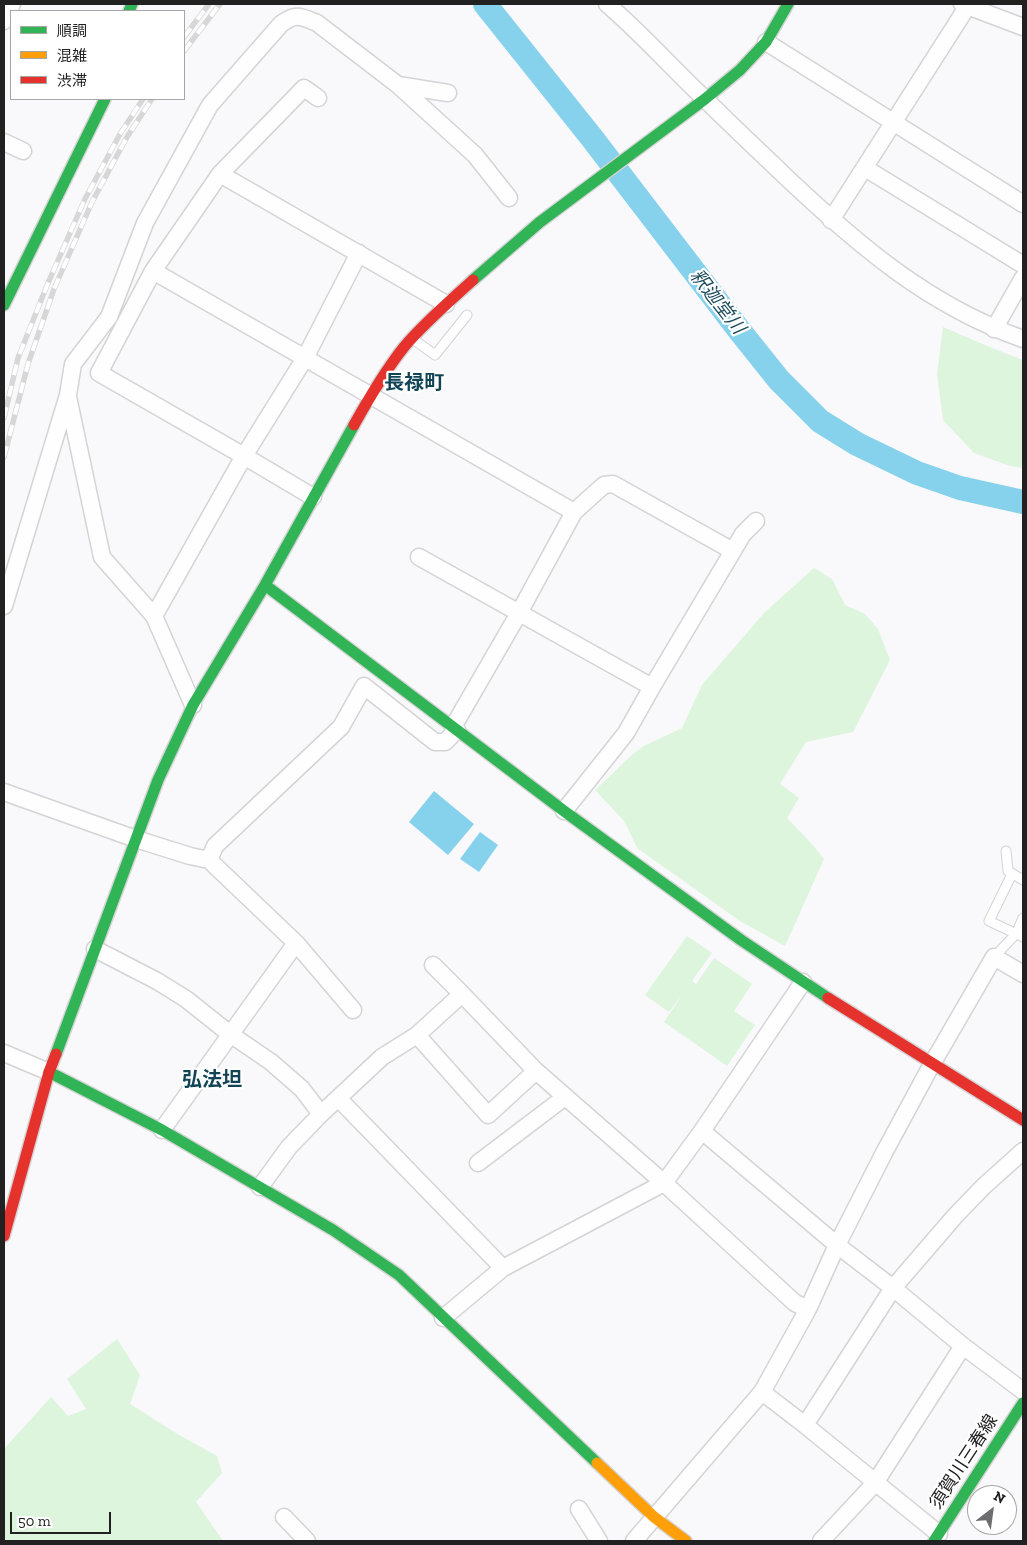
<!DOCTYPE html>
<html>
<head>
<meta charset="utf-8">
<style>
	body { margin:0 }
	#map { position:relative; width:1027px; height:1545px; overflow:hidden; background:#f9f8fa; font-family:"Zilla Slab","Noto Sans JP",serif }
	canvas { display:block }
	.frame { position:absolute; inset:0; border:5px solid #212122; pointer-events:none }
	.legend { position:absolute; left:10px; top:10px; width:175px; height:90px; box-sizing:border-box; background:#fff; border:1px solid #a6a6a7; margin:0; padding:6px 9px; list-style:none; font-size:15px; color:#212122 }
	.legend li { display:flex; align-items:center; gap:10px; height:25px }
	.legend b { width:25px; border:1px solid #a6a6a7 }
	.north { position:absolute; left:967px; top:1485px; width:50px; height:50px; box-sizing:border-box; background:#fff; border:1px solid #a6a6a7; border-radius:50%; rotate:30deg; font-size:14px; font-weight:700; line-height:20px; text-align:center; color:#212122 }
	.north::after { content:''; display:block; margin:auto; width:18px; height:22px; background:#6d6c6e; clip-path:polygon(50% 0,100% 100%,50% 72%,0 100%) }
	.scale { position:absolute; left:10px; top:1512px; width:101px; height:22px; box-sizing:border-box; border:2px solid #212122; border-top:0; padding-left:6px; font-size:15px; line-height:18px; white-space:nowrap; color:#212122; -webkit-text-stroke:4px #fff; paint-order:stroke }
</style>
</head>
<body>
<div id="map">
<canvas width="1027" height="1545"></canvas>
<div class="frame"></div>
<ul class="legend">
<li><b style="height:6px;background:#30b455"></b>順調</li>
<li><b style="height:6px;background:#ff9f0a"></b>混雑</li>
<li><b style="height:6px;background:#e5322d"></b>渋滞</li>
</ul>
<div class="north">N</div>
<div class="scale">50 m</div>
</div>
<script>
const context = document.querySelector('canvas').getContext('2d');
context.lineJoin = 'round';
function paint(path, color) { context.fillStyle = color; context.fill(path, 'evenodd'); }
function strokePath(path, color, width, dash) { context.strokeStyle = color; context.lineWidth = width; context.lineCap = dash ? 'butt' : 'round'; context.setLineDash(dash || []); context.stroke(path); }
function label(font, color, halo, rows, align = 'center') {
  context.font = font + ' "Zilla Slab","Noto Sans JP",serif'; context.lineWidth = 4.5; context.setLineDash([]); context.textBaseline = 'middle'; context.strokeStyle = halo; context.fillStyle = color; for (const [text, x, y, turn = 0] of rows) {
    context.save(); context.translate(x, y); context.rotate((+turn || 0) * Math.PI / 180); context.textAlign = isNaN(turn) ? turn : align; if (halo) context.strokeText(text, 0, 0); context.fillText(text, 0, 0); context.restore();
  }
}
const green = new Path2D(`
	M 943,327 L 992,348 L 1023,360 L 1023,468 L 1007,465 L 974,453 L 943,420 L 937,374 Z
	M 814,568 L 832,579 L 845,605 L 865,614 L 878,629 L 890,660 L 853,732 L 806,742 L 780,784 L 799,798 L 787,818 L 811,843 L 824,859 L 785,946 L 740,921 L 637,848 L 625,822 L 595,790 L 633,754 L 644,746 L 682,728 L 702,685 L 764,613 Z
	M 687,936 L 712,953 L 692,981 L 696,984 L 714,958 L 752,984 L 734,1011 L 755,1025 L 727,1066 L 664,1022 L 683,994 L 669,1012 L 645,995 Z
	M 117,1339 L 140,1375 L 130,1404 L 179,1435 L 217,1456 L 222,1473 L 196,1502 L 223,1541 L 181,1541 L 179,1540 L 177,1541 L 4,1541 L 4,1449 L 51,1397 L 68,1416 L 86,1409 L 67,1379 Z`);
const water = new Path2D(`
	M 434,791 L 474,824 L 448,855 L 409,822 Z
	M 480,832 L 498,845 L 479,872 L 460,859 Z`);
const river = new Path2D(`
	M 485,4 L 592,138 L 739,330 L 779,380 L 820,421 L 857,444 L 917,473 L 960,488 L 1023,502`);
const lane = new Path2D(`
	M 413,339 L 435,355 L 467,315
	M 1006,851 L 1008,871 L 1023,880
	M 1012,874 L 989,921 L 1023,937
	M 994,957 L 1016,934 L 1023,918`);
const street = new Path2D(`
	M 607,4 C 642,34 672,68 705,99 C 732,126 760,152 787,178 C 858,245 929,306 1023,339
	M 962,4 L 1023,27
	M 4,21 L 12,4
	M 766,42 L 1023,204
	M 398,85 L 448,93
	M 4,142 L 23,151
	M 865,168 L 1023,265
	M 220,174 L 446,304
	M 831,220 L 969,4
	M 153,271 L 574,512
	M 994,329 L 1023,278
	M 68,397 L 102,557 L 154,616 L 193,705
	M 313,497 L 244,456 L 99,373 L 153,271 L 220,174 L 304,88 L 318,98
	M 419,557 L 652,687
	M 4,606 L 68,395 L 73,364 L 109,317 L 145,223 L 210,105 L 281,24 C 296,13 300,16 317,23 L 398,85 L 475,155 L 509,198
	M 154,616 L 244,456 L 305,358 L 359,253
	M 453,727 L 519,613 L 574,512 L 604,485 L 613,484 L 733,551
	M 4,792 L 136,839 L 190,856 L 209,860 L 296,943 L 353,1010
	M 564,811 L 626,733 L 652,687 L 743,534 L 756,521
	M 209,860 L 215,846 L 341,727 L 364,686 L 435,742 L 445,742 L 457,730
	M 95,949 L 157,981 L 186,999 L 230,1034 L 271,1062 L 302,1089 L 321,1114
	M 433,965 L 462,994
	M 417,1035 L 488,1115 L 536,1071
	M 4,1053 L 49,1072
	M 338,1098 L 503,1268
	M 162,1130 L 296,943
	M 702,1131 L 837,1245 L 893,1288 L 963,1346 L 1023,1391
	M 478,1163 L 565,1097
	M 260,1187 L 289,1147 L 321,1114 L 382,1057 L 417,1035 L 462,994 L 536,1071 L 664,1183 L 795,1303 L 808,1309
	M 443,1318 L 503,1268 L 664,1183 L 702,1131 L 803,982
	M 762,1392 L 805,1425 L 939,1534
	M 805,1425 L 893,1288 L 955,1216 L 984,1186 L 1023,1151
	M 579,1509 L 599,1541
	M 284,1517 L 307,1541
	M 634,1541 L 762,1392 L 808,1309 L 837,1245 L 885,1151 L 932,1064 L 994,957 L 1023,974
	M 821,1541 L 875,1483 L 963,1346`);
const fast = new Path2D(`
	M 129,11 L 132,4
	M 473,280 L 540,222 L 705,99 L 740,70 L 766,42 L 788,4
	M 4,305 L 105,99
	M 265,585 L 564,811 L 741,940 L 828,998
	M 56,1054 L 158,780 L 193,705 L 265,585 L 354,425
	M 49,1072 L 162,1130 L 333,1230 L 399,1275 L 597,1463
	M 934,1541 L 1023,1403`);
const slow = new Path2D(`
	M 597,1463 L 654,1517 L 686,1541`);
const jam = new Path2D(`
	M 354,425 C 369,398 385,371 404,347 C 424,323 450,301 473,280
	M 828,998 L 1023,1120
	M 4,1236 L 49,1072 L 56,1054`);
const rail = new Path2D(`
	M 184,37 L 209,4
	M 184,51 L 220,4
	M 4,418 L 18,358 L 48,283 L 85,199 L 120,134 L 143,99
	M 4,457 L 28,364 L 54,289 L 92,202 L 127,137 L 152,99`);
const streetNames = [
	["須賀川三春線",964,1462,-57]
];
const waterNames = [
	["釈迦堂川",717,302,52]
];
const quarterNames = [
	["長禄町",414,383],
	["弘法坦",212,1080]
];
paint(green, '#dcf5dc');
paint(water, '#86d2ed');
strokePath(river, '#86d2ed', 24);
strokePath(lane, '#d4d3d5', 11);
strokePath(street, '#d4d3d5', 19);
strokePath(fast, '#d4d3d5', 14);
strokePath(slow, '#d4d3d5', 14);
strokePath(jam, '#d4d3d5', 14);
strokePath(lane, '#fefefe', 9);
strokePath(street, '#fefefe', 16);
strokePath(fast, '#30b455', 11);
strokePath(slow, '#ff9f0a', 11);
strokePath(jam, '#e5322d', 11);
strokePath(rail, '#d7d7d8', 5.5);
strokePath(rail, '#fff', 4, [11]);
label('18px', '#212122', '#fff', streetNames);
label('italic 19px', '#1c4b5c', '#fff', waterNames);
label('bold 20px', '#114556', '#fff', quarterNames);
</script>
</body>
</html>
